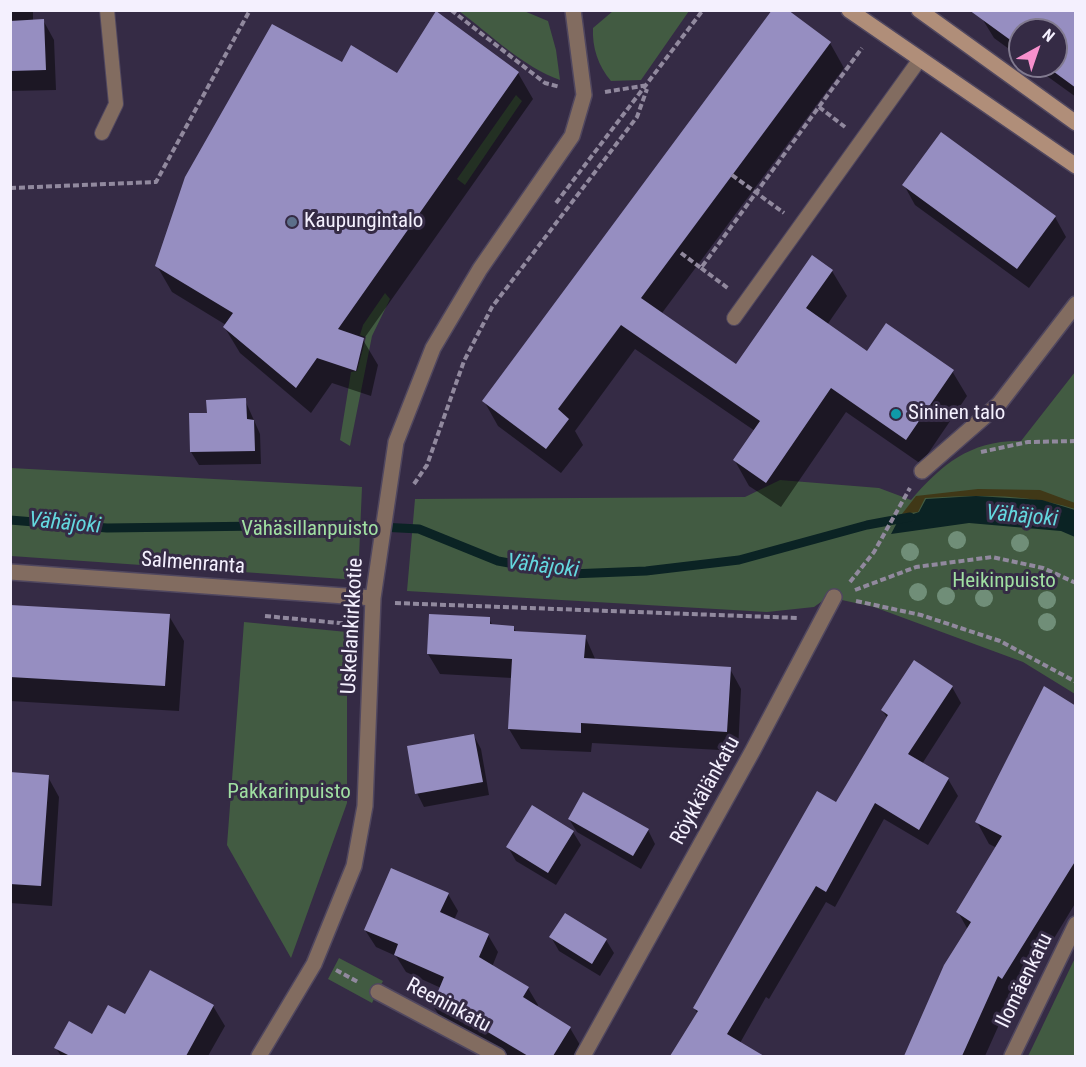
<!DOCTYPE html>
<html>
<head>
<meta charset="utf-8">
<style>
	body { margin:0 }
	#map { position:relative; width:1086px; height:1067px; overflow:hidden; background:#352b45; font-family:"Roboto Condensed",sans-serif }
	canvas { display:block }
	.frame { position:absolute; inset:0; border:12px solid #f4f0fe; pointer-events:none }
	.north { position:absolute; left:1008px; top:18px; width:60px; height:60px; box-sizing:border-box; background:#352b45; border:2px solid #817a8f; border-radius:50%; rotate:40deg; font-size:16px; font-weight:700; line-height:24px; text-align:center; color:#f4f0fe }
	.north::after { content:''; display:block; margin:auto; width:21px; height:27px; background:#f790cd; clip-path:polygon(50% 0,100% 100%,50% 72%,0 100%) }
</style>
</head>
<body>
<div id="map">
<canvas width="1086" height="1067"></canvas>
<div class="frame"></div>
<div class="north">N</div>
</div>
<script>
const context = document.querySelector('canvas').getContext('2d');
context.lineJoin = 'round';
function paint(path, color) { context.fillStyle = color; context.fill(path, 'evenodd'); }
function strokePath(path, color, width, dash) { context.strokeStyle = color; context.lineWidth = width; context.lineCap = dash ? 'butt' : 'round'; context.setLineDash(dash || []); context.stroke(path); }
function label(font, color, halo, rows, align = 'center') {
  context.font = font + ' "Roboto Condensed",sans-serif'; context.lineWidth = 6; context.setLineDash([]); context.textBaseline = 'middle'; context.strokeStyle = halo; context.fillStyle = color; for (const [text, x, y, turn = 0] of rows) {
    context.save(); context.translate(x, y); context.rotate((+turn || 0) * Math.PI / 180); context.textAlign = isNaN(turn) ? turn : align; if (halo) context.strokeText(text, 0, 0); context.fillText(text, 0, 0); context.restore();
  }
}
const green = new Path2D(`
	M 459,11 L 524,11 L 548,21 L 556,50 L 560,80 C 523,67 490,34 459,11 Z
	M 613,11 L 614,10 L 689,11 L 641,80 L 611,81 C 598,66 592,47 593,28 Z
	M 516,95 L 522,101 L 465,185 L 457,179 Z
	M 385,293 L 390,299 L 372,336 L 350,446 L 340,440 L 351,372 L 357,371 L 366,337 L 360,335 L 363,325 Z
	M 1075,372 L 1075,694 L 1023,662 L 874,607 L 828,597 L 814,607 L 767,612 L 407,591 L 415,499 L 745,497 L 780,480 L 879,488 L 911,500 C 942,464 971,440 1021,441 Z
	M 11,468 L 362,487 L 358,580 L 11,556 Z
	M 244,622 L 347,632 L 347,803 L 291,958 L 227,845 Z
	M 339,958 L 383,981 L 372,1003 L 328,979 Z
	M 1075,958 L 1075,1056 L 1028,1056 L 1032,1048 Z`);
const sand = new Path2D(`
	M 978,489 L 1040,490 L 1075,503 L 1075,509 C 1025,493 978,495 925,498 L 918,512 L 902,514 L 916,496 Z`);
const water = new Path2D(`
	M 976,496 L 1042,500 L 1075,510 L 1075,537 L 1061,531 L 969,523 L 891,534 L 899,519 L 919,512 L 926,499 Z`);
const shadow = new Path2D(`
	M 10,10 L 33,10 L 33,21 L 43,20 L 54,40 L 56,90 L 10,91 Z
	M 1076,10 L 1076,97 L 1033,66 L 1056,66 L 1056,30 L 1020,30 L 1020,57 L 994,38 L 983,20 Z
	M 830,43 L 844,68 L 662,313 L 736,366 L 832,271 L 847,296 L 827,325 L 867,353 L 952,371 L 967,396 L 921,464 L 846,412 L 781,507 L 749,486 L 735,461 L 755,431 L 635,349 L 575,431 L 583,445 L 561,473 L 498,426 L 484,401 Z
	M 343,64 L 397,75 L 518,73 L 533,99 L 363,340 L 378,365 L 371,396 L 332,383 L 311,413 L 240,353 L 225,328 L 226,325 L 172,292 L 157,266 Z
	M 904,185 L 1055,217 L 1066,237 L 1029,288 L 915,205 Z
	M 245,400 L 260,434 L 261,464 L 199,465 L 191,452 L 208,415 Z
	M 10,606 L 169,616 L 184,641 L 179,711 L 10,701 Z
	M 489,619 L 493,626 L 513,627 L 517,633 L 585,636 L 596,661 L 730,669 L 741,689 L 738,751 L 592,743 L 591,752 L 521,749 L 509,729 L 512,678 L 440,674 L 428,654 Z
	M 952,687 L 961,703 L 922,764 L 948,779 L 958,796 L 928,845 L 884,819 L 835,907 L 826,902 L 769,999 L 766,997 L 740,1043 L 747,1056 L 671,1056 L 698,1014 L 694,1008 L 837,804 L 888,719 L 882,710 Z
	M 1076,708 L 1076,902 L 1016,1001 L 1011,998 L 985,1056 L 906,1056 L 946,966 L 968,930 L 958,912 L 997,848 L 989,844 L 977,822 Z
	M 474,736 L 481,749 L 489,795 L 424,807 L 417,793 Z
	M 10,774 L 48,777 L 59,797 L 52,906 L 10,903 Z
	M 569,819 L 648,830 L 655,844 L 641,869 L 577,832 Z
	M 573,832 L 581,845 L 556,885 L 516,861 L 508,847 Z
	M 448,894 L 458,911 L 454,920 L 488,935 L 498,952 L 492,967 L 528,988 L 538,1005 L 537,1008 L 570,1028 L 580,1045 L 573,1056 L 509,1056 L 482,1039 L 444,1023 L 433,1006 L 441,988 L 406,972 L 396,956 L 376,947 L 365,930 Z
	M 551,937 L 606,940 L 614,953 L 600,976 L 559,951 Z
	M 213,1006 L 225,1026 L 208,1056 L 61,1056 L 56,1048 L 93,1036 L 126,1016 Z`);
const stream = new Path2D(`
	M 10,520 L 107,528 L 342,525 L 419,529 L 498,561 L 570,574 L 646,571 L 739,560 L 867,525 L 910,517`);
const building = new Path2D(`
	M 772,10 L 788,10 L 831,42 L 641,298 L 736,364 L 812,255 L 833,270 L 806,308 L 867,351 L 886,323 L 954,370 L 906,440 L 831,388 L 766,483 L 733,460 L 760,421 L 621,325 L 558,409 L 569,419 L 546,449 L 482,401 Z
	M 969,10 L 1076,10 L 1076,88 L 1046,66 L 1056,66 L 1056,30 L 1020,30 L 1020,47 Z
	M 436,11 L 519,72 L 338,329 L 364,338 L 356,371 L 317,358 L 296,388 L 223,327 L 233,313 L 155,266 L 185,177 L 272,24 L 342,62 L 351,45 L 397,73 Z
	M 44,19 L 46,70 L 10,71 L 10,21 Z
	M 941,132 L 1056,216 L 1017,269 L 902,185 Z
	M 246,398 L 247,419 L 254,420 L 255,451 L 190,452 L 189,413 L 207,413 L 206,400 Z
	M 10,605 L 170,614 L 165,686 L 10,677 Z
	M 429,614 L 490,617 L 490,624 L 514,626 L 514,631 L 586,635 L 584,658 L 731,667 L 727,732 L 581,723 L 581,733 L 508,729 L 512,659 L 427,654 Z
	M 914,660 L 953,686 L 908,754 L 949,778 L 919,830 L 875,803 L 826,892 L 816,886 L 727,1034 L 764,1056 L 670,1056 L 698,1011 L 693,1008 L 817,791 L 836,802 L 888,715 L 881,710 Z
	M 1044,686 L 1076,706 L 1076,860 L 1002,979 L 998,976 L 962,1056 L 904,1056 L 944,965 L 971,922 L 956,912 L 1002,836 L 975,822 Z
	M 474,734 L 483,782 L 415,794 L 407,746 Z
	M 10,772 L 49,775 L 41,886 L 10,884 Z
	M 583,792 L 649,829 L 633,856 L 568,819 Z
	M 532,805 L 574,831 L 548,873 L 506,847 Z
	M 391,868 L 449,893 L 440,912 L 489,934 L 479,957 L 529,987 L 523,997 L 571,1027 L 553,1056 L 528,1056 L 471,1022 L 432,1006 L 444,977 L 394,955 L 398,944 L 364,930 Z
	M 565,913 L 607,939 L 592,964 L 549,937 Z
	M 150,970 L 214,1005 L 186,1056 L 70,1056 L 54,1048 L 69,1021 L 92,1034 L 108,1005 L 125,1014 Z`);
const path = new Path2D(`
	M 451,10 L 545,83 L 560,87
	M 605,92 L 648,85
	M 819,107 L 845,127
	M 732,175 L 784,213
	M 10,188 L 156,182 L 250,10
	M 556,203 L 703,10
	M 681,253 L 701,268 L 862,48
	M 701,268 L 729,289
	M 981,452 L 1028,442 L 1076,441
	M 414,484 L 427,465 L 464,361 L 492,307 L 637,117 L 647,89
	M 850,582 L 874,552 L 910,488
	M 855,590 L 916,567 L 992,557 L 1043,568 L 1076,583
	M 856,601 L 921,615 L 1000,641 L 1076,682
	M 395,603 L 798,618
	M 265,616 L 350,624
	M 336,970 L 358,982`);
const lane = new Path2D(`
	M 102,133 L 116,104 L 107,10
	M 734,318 L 920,59`);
const street = new Path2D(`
	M 922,471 L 999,404 L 1076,304
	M 10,572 L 373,598
	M 378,992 L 498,1056
	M 259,1056 L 314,964 L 354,866 L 365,806 L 373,598 L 396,442 L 433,348 L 480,269 L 572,136 L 584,95 L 573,10
	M 583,1056 L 752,752 L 834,597
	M 1012,1056 L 1076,924`);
const secondary = new Path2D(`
	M 849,10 L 1076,166
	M 919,10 L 1076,123`);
const trees = [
	[957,540],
	[1020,543],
	[910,552],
	[918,592],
	[946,596],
	[984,598],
	[1047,600],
	[1047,622]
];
const markers = [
	[292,222,6,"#5c6f8a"],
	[896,414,6,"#0f9aa8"]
];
const poiNames = [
	["Kaupungintalo",304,222],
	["Sininen talo",908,414]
];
const parkNames = [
	["Vähäsillanpuisto",310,530],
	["Heikinpuisto",1004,582],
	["Pakkarinpuisto",289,793]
];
const streetNames = [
	["Salmenranta",193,564,4],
	["Uskelankirkkotie",353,626,-87],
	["Röykkälänkatu",706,791,-61],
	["Ilomäenkatu",1025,981,-64],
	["Reeninkatu",448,1006,28]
];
const waterNames = [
	["Vähäjoki",1022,517,5],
	["Vähäjoki",65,524,5],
	["Vähäjoki",543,567,7]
];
paint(green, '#425b42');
paint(sand, '#403817');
paint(water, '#0b2324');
paint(shadow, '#0007');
strokePath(stream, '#0b2324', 9);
paint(building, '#968ec1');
strokePath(lane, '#50475f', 16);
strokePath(street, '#50475f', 18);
strokePath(secondary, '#50475f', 18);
strokePath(path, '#91899e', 4, [6, 3]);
strokePath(lane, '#826c60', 14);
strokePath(street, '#826c60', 15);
strokePath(secondary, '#b08e79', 15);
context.fillStyle = '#708e78';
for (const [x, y] of trees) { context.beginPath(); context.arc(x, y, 9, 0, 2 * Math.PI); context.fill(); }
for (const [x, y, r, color] of markers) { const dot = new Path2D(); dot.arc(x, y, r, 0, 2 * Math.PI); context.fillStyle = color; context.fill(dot); strokePath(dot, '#352b45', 2); }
label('21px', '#f4f0fe', '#352b45', poiNames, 'left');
label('21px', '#a0dfa2', '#352b45', parkNames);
label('21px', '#f4f0fe', '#352b45', streetNames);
label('italic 22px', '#64d8df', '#352b45', waterNames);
</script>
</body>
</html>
